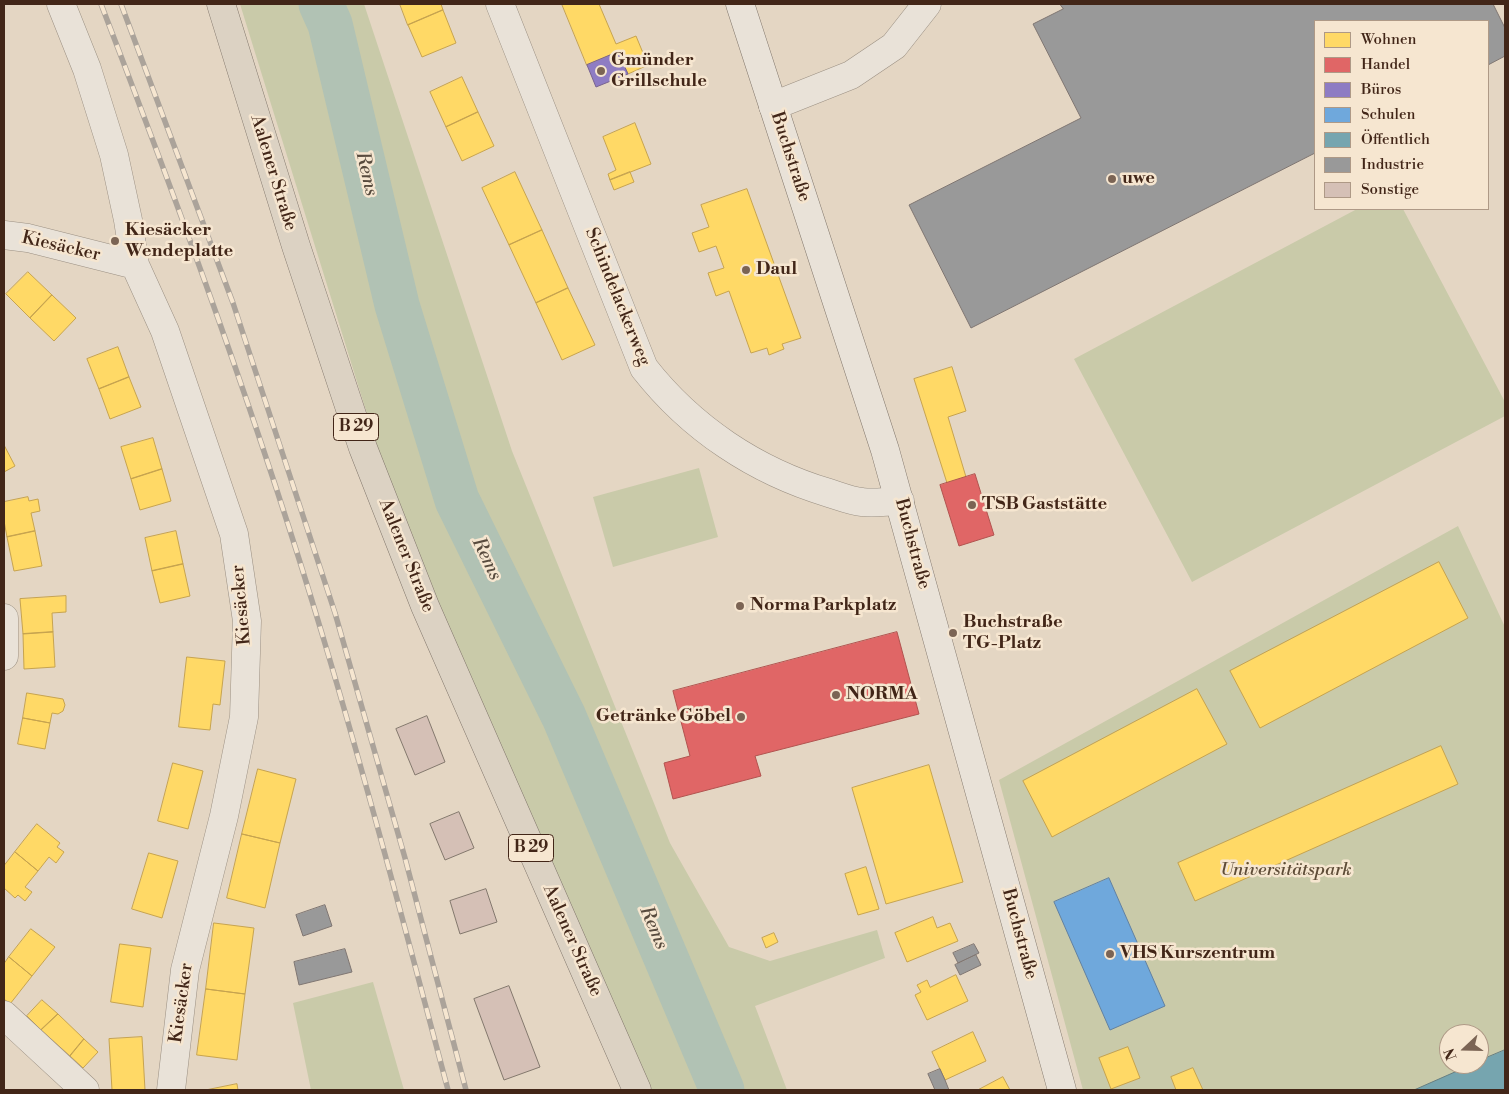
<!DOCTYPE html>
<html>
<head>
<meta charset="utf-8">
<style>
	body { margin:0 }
	#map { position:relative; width:1509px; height:1094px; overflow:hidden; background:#e4d6c3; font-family:"Libre Bodoni",serif }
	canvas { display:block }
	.frame { position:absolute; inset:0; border:5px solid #422618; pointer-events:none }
	.legend { position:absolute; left:1314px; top:20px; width:175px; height:190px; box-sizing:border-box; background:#f6e6d0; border:1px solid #ae9986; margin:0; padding:6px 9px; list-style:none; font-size:15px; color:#422618 }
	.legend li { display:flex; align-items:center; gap:10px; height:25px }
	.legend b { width:25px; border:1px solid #ae9986 }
	.north { position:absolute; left:1439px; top:1024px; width:50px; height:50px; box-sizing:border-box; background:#f6e6d0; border:1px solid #ae9986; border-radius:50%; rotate:249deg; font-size:14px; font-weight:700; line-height:20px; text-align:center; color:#422618 }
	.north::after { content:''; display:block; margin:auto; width:18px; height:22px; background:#7b6454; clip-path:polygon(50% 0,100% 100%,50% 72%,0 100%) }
</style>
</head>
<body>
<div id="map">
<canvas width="1509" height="1094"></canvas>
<div class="frame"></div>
<ul class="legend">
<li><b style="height:14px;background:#ffd966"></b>Wohnen</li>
<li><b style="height:14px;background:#e06666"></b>Handel</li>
<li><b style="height:14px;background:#8e7cc3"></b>Büros</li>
<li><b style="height:14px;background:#6fa8dc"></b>Schulen</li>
<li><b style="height:14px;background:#76a5af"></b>Öffentlich</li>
<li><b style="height:14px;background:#999"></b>Industrie</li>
<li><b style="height:14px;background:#d5c0b6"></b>Sonstige</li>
</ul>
<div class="north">N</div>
</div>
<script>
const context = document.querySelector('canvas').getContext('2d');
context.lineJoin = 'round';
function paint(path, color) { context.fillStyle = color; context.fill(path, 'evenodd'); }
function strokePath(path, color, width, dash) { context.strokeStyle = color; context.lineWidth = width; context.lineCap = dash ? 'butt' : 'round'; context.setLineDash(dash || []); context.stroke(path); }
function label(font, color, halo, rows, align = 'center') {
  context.font = font + ' "Libre Bodoni",serif'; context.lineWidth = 5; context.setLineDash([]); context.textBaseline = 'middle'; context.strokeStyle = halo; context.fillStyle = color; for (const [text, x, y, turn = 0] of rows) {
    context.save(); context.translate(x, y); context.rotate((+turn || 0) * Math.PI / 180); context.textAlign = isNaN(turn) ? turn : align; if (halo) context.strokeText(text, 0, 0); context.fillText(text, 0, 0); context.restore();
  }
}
const green = new Path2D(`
	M 240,4 L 364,4 L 512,451 L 670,843 L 729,947 L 770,961 L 877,930 L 885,958 L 755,1006 L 787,1090 L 650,1090 L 428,586 L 376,443 Z
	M 1357,209 L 1403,209 L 1505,402 L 1505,416 L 1192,582 L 1074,359 Z
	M 699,468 L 718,537 L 613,567 L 593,497 Z
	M 1458,526 L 1505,627 L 1505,1090 L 1083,1090 L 999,780 ZM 1449,1034 L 1479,1034 L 1479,1064 L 1449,1064 Z
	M 373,982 L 404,1090 L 311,1090 L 293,1003 Z`);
const homes = new Path2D(`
	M 400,4 L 441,4 L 443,10 L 408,25 Z
	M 562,4 L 599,4 L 616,44 L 636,36 L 648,65 L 628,74 L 618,52 L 587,65 Z
	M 443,10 L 456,43 L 422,57 L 408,25 Z
	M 462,77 L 478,112 L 446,127 L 430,92 Z
	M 478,112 L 494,146 L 462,161 L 446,127 Z
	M 635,123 L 651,164 L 610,180 L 608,174 L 616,170 L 603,137 Z
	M 515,172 L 542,230 L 509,245 L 482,188 Z
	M 630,172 L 634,182 L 614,190 L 610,180 Z
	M 747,189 L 801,338 L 782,344 L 784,349 L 769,355 L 767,348 L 751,353 L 729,291 L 716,296 L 708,273 L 724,268 L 716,246 L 699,252 L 692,233 L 709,227 L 701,205 Z
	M 542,230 L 568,288 L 536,303 L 509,245 Z
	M 28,272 L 52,295 L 30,318 L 6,294 Z
	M 568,288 L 595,345 L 562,360 L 536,303 Z
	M 52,295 L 76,318 L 54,341 L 30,318 Z
	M 118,347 L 129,377 L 99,389 L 87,359 Z
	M 952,367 L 966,411 L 948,417 L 966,477 L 947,483 L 914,379 Z
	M 129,377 L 141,407 L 110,419 L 99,389 Z
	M 153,438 L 162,469 L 131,479 L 121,447 Z
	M 4,445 L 15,466 L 4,472 Z
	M 162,469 L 171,501 L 140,510 L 131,479 Z
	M 28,497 L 29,501 L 38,499 L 40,511 L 31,513 L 35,531 L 7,537 L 4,521 L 4,502 Z
	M 35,531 L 42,566 L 14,571 L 7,537 Z
	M 176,531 L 183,564 L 152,571 L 145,538 Z
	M 1439,562 L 1468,618 L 1260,728 L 1230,671 Z
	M 183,564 L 190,596 L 160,603 L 152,571 Z
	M 66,596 L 66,612 L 52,613 L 53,632 L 23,634 L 20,599 Z
	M 53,632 L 55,667 L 24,669 L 23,634 Z
	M 187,657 L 225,661 L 220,705 L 213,704 L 210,730 L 179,727 Z
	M 1197,689 L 1227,744 L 1052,837 L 1023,781 Z
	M 27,693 L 63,699 L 65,705 L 63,711 L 58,714 L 52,713 L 50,723 L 23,718 Z
	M 23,718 L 50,723 L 45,749 L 18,744 Z
	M 1441,746 L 1458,784 L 1195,901 L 1178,863 Z
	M 173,763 L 203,771 L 188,829 L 158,821 Z
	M 929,765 L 963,882 L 886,904 L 852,788 Z
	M 258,769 L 296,779 L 280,843 L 242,834 Z
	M 37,824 L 60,843 L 57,847 L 64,852 L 56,863 L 49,857 L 38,871 L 15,852 Z
	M 242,834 L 280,843 L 265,908 L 227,898 Z
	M 15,852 L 38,871 L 25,887 L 32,892 L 25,901 L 18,895 L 15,898 L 4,888 L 4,866 Z
	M 149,853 L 178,861 L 162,918 L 132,909 Z
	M 866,867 L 879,909 L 858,915 L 845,874 Z
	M 933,917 L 937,928 L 950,923 L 958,941 L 907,962 L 895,933 Z
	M 214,923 L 254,928 L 245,994 L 206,989 Z
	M 31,929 L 55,947 L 32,976 L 9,957 Z
	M 774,933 L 778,942 L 766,948 L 762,938 Z
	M 120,944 L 151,948 L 143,1007 L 111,1002 Z
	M 9,957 L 32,976 L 10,1004 L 4,999 L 4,964 Z
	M 956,975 L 968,1001 L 927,1020 L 915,995 L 921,992 L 917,985 L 927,980 L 930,987 Z
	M 206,989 L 245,994 L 237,1060 L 197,1055 Z
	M 42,1000 L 58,1014 L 41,1030 L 27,1016 Z
	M 58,1014 L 84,1039 L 70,1056 L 41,1030 Z
	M 973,1032 L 986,1061 L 945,1080 L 932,1052 Z
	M 142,1037 L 145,1090 L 112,1090 L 109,1039 Z
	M 84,1039 L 98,1052 L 83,1068 L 70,1056 Z
	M 1128,1047 L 1140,1078 L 1111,1089 L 1099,1058 Z
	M 1193,1068 L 1203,1090 L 1176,1090 L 1171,1077 Z
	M 1003,1077 L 1010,1090 L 978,1090 Z
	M 237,1084 L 238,1090 L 206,1090 Z`);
const shops = new Path2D(`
	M 975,474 L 994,535 L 959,546 L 940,485 Z
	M 897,632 L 919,714 L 755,756 L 761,776 L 673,799 L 664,763 L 690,756 L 673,691 Z`);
const offices = new Path2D(`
	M 618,52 L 628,74 L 596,87 L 587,65 Z`);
const schools = new Path2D(`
	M 1109,878 L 1165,1006 L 1110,1030 L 1054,902 Z`);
const public = new Path2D(`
	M 1505,1050 L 1505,1090 L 1414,1090 L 1473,1064 L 1479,1064 L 1479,1061 Z`);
const industry = new Path2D(`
	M 1060,4 L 1493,4 L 1505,28 L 1505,56 L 1488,65 L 1488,21 L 1315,21 L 1315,153 L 971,328 L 909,205 L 1081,118 L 1033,24 L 1063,9 Z
	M 325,905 L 332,926 L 303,936 L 296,915 Z
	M 974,944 L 979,953 L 958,963 L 953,953 Z
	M 345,949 L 352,972 L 299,985 L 294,962 Z
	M 976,955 L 981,965 L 960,975 L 955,965 Z
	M 940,1069 L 945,1080 L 949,1090 L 935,1090 L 928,1074 Z`);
const river = new Path2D(`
	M 321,4 L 330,24 L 397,305 L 457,500 L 564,717 L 722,1090`);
const building = new Path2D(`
	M 427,716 L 445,762 L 415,775 L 396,729 Z
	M 459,812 L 474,848 L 445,860 L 430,824 Z
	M 486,889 L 497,922 L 460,934 L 450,901 Z
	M 509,986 L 540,1067 L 504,1080 L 474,999 Z`);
const street = new Path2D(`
	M 61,4 L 87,69 L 114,155 L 128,220 L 135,265 L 165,331 L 234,534 L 247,621 L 244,717 L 224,816 L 185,970 L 171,1090
	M 500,4 L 644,368 C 691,428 755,471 829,493 C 839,496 851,501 862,502 C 874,504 888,501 900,501
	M 773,106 L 851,75 L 894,46 L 927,4
	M 4,235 L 28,238 L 135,265
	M 4,618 L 4,656
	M 4,1015 L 85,1090`);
const secondary = new Path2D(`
	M 740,4 L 885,450 L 1062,1090`);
const primary = new Path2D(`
	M 221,4 L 296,246 L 363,448 L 425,606 L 637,1090`);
const rail = new Path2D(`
	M 101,4 C 181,212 259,423 323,637 C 368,787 408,939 448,1090
	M 121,4 L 233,303 L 335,613 L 405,858 L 466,1090`);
const markers = [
	[601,71,5,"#7b6454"],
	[1112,179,5,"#7b6454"],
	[115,241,5,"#7b6454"],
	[746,270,5,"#7b6454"],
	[972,505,5,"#7b6454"],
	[740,606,5,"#7b6454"],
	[953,633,5,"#7b6454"],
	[836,695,5,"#7b6454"],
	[741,717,5,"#7b6454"],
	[1110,954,5,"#7b6454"]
];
const shields = [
	[356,427,45],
	[531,848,45]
];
const shieldNames = [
	["B 29",356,427],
	["B 29",531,848]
];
const poiNames = [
	["Gmünder",611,61],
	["Grillschule",611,82],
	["uwe",1122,179],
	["Kiesäcker",125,231],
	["Wendeplatte",125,252],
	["Daul",756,270],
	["TSB Gaststätte",982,505],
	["Norma Parkplatz",750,606],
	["Buchstraße",963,623],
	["TG-Platz",963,644],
	["NORMA",846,695],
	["Getränke Göbel",731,717,"right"],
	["VHS Kurszentrum",1120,954]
];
const streetNames = [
	["Buchstraße",790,157,72],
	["Aalener Straße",273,173,73],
	["Kiesäcker",61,247,13],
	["Schindelackerweg",617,297,68],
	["Buchstraße",912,544,75],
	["Aalener Straße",406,556,68],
	["Kiesäcker",242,605,-95],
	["Buchstraße",1019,934,75],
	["Aalener Straße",572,941,66],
	["Kiesäcker",182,1003,-82]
];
const parkNames = [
	["Universitätspark",1286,871]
];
const waterNames = [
	["Rems",366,174,77],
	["Rems",486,559,64],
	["Rems",653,928,67]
];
paint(green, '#c9caa9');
paint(homes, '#ffd966');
strokePath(homes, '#c6a34f', 1);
paint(shops, '#e06666');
strokePath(shops, '#b1534f', 1);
paint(offices, '#8e7cc3');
strokePath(offices, '#776290', 1);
paint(schools, '#6fa8dc');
strokePath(schools, '#6281a1', 1);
paint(public, '#76a5af');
strokePath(public, '#667f82', 1);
paint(industry, '#999');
strokePath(industry, '#7f7672', 1);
strokePath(river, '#b1c2b4', 45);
paint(building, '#d5c0b6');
strokePath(building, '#83786d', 1);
strokePath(street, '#9b9083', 29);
strokePath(secondary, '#83786d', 29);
strokePath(primary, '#83786d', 29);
strokePath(street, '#e9e2d8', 28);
strokePath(secondary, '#e9e2d8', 28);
strokePath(primary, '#dcd2c3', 28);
strokePath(rail, '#aba39a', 5.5);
strokePath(rail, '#f6e6d0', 4, [11]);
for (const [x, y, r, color] of markers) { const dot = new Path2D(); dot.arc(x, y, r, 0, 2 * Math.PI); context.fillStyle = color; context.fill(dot); strokePath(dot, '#f6e6d0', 2); }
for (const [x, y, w] of shields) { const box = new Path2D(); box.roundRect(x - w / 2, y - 13.5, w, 27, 4); context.fillStyle = '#f6e6d0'; context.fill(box); strokePath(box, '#422618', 1); }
label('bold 16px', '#422618', null, shieldNames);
label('bold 18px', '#422618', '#f6e6d0', poiNames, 'left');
label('18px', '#422618', '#f6e6d0', streetNames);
label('italic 18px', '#5e4c37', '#f6e6d0', parkNames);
label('italic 19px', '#584b3e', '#f6e6d0', waterNames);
</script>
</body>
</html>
